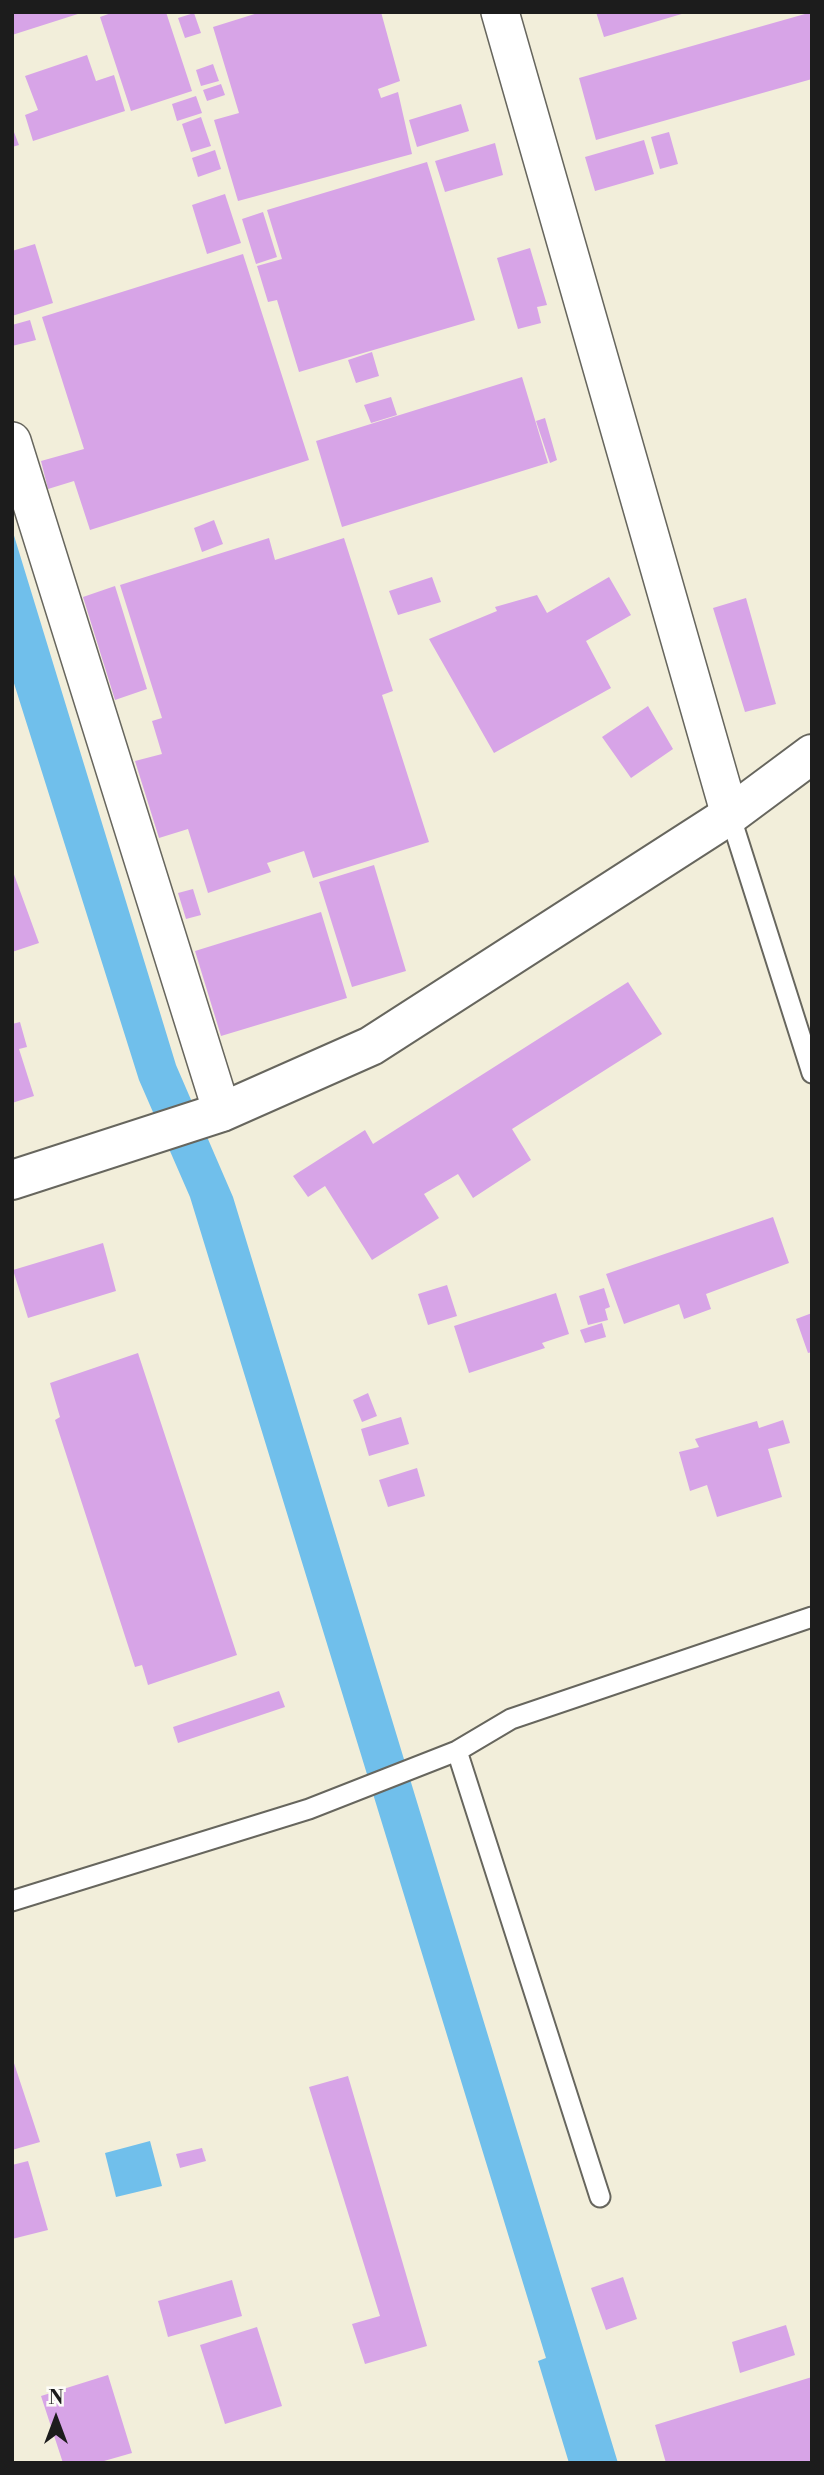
<!DOCTYPE html>
<html>
<head>
<meta charset="utf-8">
<style>
	body { margin:0 }
	#map { position:relative; width:824px; height:2475px; overflow:hidden; background:#f2eeda; font-family:"Libre Bodoni",serif }
	canvas { display:block }
	.frame { position:absolute; inset:0; border:14px solid #1c1c1c; pointer-events:none }
	.north { position:absolute; left:21px; top:2384px; width:70px; height:70px; -webkit-text-stroke:5px #fdfcf7; paint-order:stroke; rotate:0deg; font-size:19px; font-weight:700; line-height:28px; text-align:center; color:#1c1c1c }
	.north::after { content:''; display:block; margin:auto; width:24px; height:32px; background:#1c1c1c; clip-path:polygon(50% 0,100% 100%,50% 72%,0 100%) }
</style>
</head>
<body>
<div id="map">
<canvas width="824" height="2475"></canvas>
<div class="frame"></div>
<div class="north">N</div>
</div>
<script>
const context = document.querySelector('canvas').getContext('2d');
context.lineJoin = 'round';
function paint(path, color) { context.fillStyle = color; context.fill(path, 'evenodd'); }
function strokePath(path, color, width, dash) { context.strokeStyle = color; context.lineWidth = width; context.lineCap = dash ? 'butt' : 'round'; context.setLineDash(dash || []); context.stroke(path); }
const water = new Path2D(`
	M 12,529 L 176,1065 L 233,1197 L 618,2463 L 569,2463 L 538,2361 L 546,2358 L 190,1197 L 139,1080 L 12,677 Z
	M 150,2141 L 162,2186 L 116,2197 L 105,2153 Z`);
const building = new Path2D(`
	M 12,12 L 81,12 L 81,13 L 12,35 Z
	M 114,12 L 166,12 L 192,91 L 131,111 L 100,17 Z
	M 261,12 L 381,12 L 400,81 L 378,89 L 381,98 L 398,92 L 412,154 L 238,201 L 214,120 L 239,113 L 213,27 Z
	M 596,12 L 685,12 L 685,13 L 604,37 Z
	M 812,12 L 812,79 L 596,140 L 579,78 Z
	M 194,13 L 201,33 L 185,38 L 178,18 Z
	M 87,55 L 96,81 L 114,75 L 125,111 L 33,141 L 25,115 L 38,110 L 25,76 Z
	M 213,64 L 219,81 L 201,86 L 196,70 Z
	M 221,84 L 225,95 L 207,101 L 203,90 Z
	M 196,96 L 202,113 L 177,121 L 172,104 Z
	M 461,104 L 469,131 L 417,147 L 409,120 Z
	M 201,117 L 211,146 L 191,152 L 182,124 Z
	M 12,127 L 19,145 L 12,147 Z
	M 669,132 L 678,164 L 660,169 L 651,137 Z
	M 644,140 L 654,174 L 595,191 L 585,157 Z
	M 495,143 L 503,175 L 445,192 L 435,161 Z
	M 215,150 L 221,169 L 198,177 L 192,158 Z
	M 427,162 L 475,320 L 299,372 L 277,300 L 268,302 L 257,266 L 282,259 L 267,210 Z
	M 225,194 L 241,243 L 207,254 L 192,205 Z
	M 263,212 L 277,257 L 256,264 L 242,219 Z
	M 35,244 L 53,303 L 12,316 L 12,251 Z
	M 530,248 L 547,305 L 537,307 L 541,323 L 518,329 L 497,258 Z
	M 243,254 L 309,460 L 90,530 L 74,481 L 48,489 L 41,461 L 84,449 L 42,317 Z
	M 30,320 L 36,340 L 12,346 L 12,325 Z
	M 372,352 L 379,376 L 356,383 L 348,360 Z
	M 522,377 L 548,463 L 342,527 L 316,441 Z
	M 391,397 L 397,415 L 371,423 L 364,405 Z
	M 545,418 L 557,460 L 550,463 L 536,421 Z
	M 214,520 L 223,544 L 202,552 L 194,528 Z
	M 269,538 L 275,560 L 344,538 L 393,691 L 382,695 L 429,842 L 313,878 L 304,851 L 267,863 L 271,872 L 208,893 L 188,829 L 159,838 L 135,761 L 162,754 L 152,721 L 162,718 L 120,585 Z
	M 432,577 L 441,602 L 398,615 L 389,591 Z
	M 609,577 L 631,615 L 586,641 L 611,688 L 494,753 L 429,639 L 497,611 L 495,607 L 537,595 L 547,613 Z
	M 115,586 L 147,689 L 115,700 L 83,597 Z
	M 746,598 L 776,704 L 745,712 L 713,608 Z
	M 648,706 L 673,749 L 631,778 L 602,737 Z
	M 374,865 L 406,971 L 352,987 L 319,882 Z
	M 12,869 L 39,943 L 12,952 Z
	M 193,889 L 201,915 L 186,919 L 178,893 Z
	M 321,912 L 347,998 L 221,1036 L 195,951 Z
	M 628,982 L 662,1034 L 512,1129 L 531,1160 L 473,1198 L 458,1174 L 424,1194 L 439,1218 L 372,1260 L 325,1186 L 308,1197 L 293,1176 L 365,1130 L 373,1144 Z
	M 20,1022 L 27,1047 L 19,1049 L 34,1096 L 12,1103 L 12,1024 Z
	M 773,1217 L 789,1263 L 706,1294 L 711,1309 L 684,1319 L 679,1304 L 624,1324 L 606,1274 Z
	M 103,1243 L 116,1291 L 28,1318 L 13,1270 Z
	M 447,1285 L 457,1316 L 428,1325 L 418,1294 Z
	M 604,1288 L 610,1307 L 605,1309 L 608,1320 L 588,1325 L 579,1296 Z
	M 556,1293 L 569,1334 L 542,1343 L 545,1348 L 469,1373 L 454,1326 Z
	M 812,1313 L 812,1352 L 808,1353 L 796,1319 Z
	M 602,1323 L 606,1337 L 585,1343 L 580,1330 Z
	M 138,1353 L 237,1655 L 148,1685 L 142,1665 L 135,1667 L 55,1420 L 60,1417 L 50,1383 Z
	M 368,1393 L 377,1416 L 362,1422 L 353,1400 Z
	M 401,1417 L 409,1444 L 369,1456 L 361,1429 Z
	M 783,1420 L 790,1443 L 768,1449 L 782,1497 L 717,1517 L 707,1485 L 690,1491 L 679,1452 L 699,1447 L 695,1439 L 757,1421 L 759,1428 Z
	M 417,1468 L 425,1496 L 388,1507 L 379,1480 Z
	M 279,1691 L 285,1707 L 178,1743 L 173,1727 Z
	M 12,2057 L 40,2142 L 12,2150 Z
	M 348,2076 L 427,2346 L 365,2364 L 352,2324 L 380,2316 L 309,2087 Z
	M 202,2148 L 206,2161 L 180,2168 L 176,2154 Z
	M 28,2161 L 48,2230 L 12,2239 L 12,2165 Z
	M 623,2277 L 637,2319 L 606,2330 L 591,2288 Z
	M 232,2280 L 242,2316 L 168,2337 L 158,2301 Z
	M 786,2325 L 795,2355 L 740,2373 L 732,2342 Z
	M 257,2327 L 282,2406 L 225,2424 L 200,2345 Z
	M 108,2375 L 132,2453 L 97,2463 L 63,2463 L 41,2396 Z
	M 812,2377 L 812,2463 L 666,2463 L 655,2425 Z`);
const lane = new Path2D(`
	M 730,815 L 812,1073
	M 457,1751 L 600,2197
	M 12,1901 L 309,1809 L 457,1751 L 511,1719 L 812,1617`);
const street = new Path2D(`
	M 500,12 L 730,815
	M 12,441 L 222,1112`);
const secondary = new Path2D(`
	M 12,1180 L 222,1112 L 371,1046 L 730,815 L 812,754`);
paint(water, '#70bfeb');
paint(building, '#d7a4e7');
strokePath(lane, '#67665e', 23);
strokePath(street, '#67665e', 40);
strokePath(secondary, '#67665e', 42);
strokePath(lane, '#fff', 19);
strokePath(street, '#fff', 37);
strokePath(secondary, '#fff', 38);
</script>
</body>
</html>
